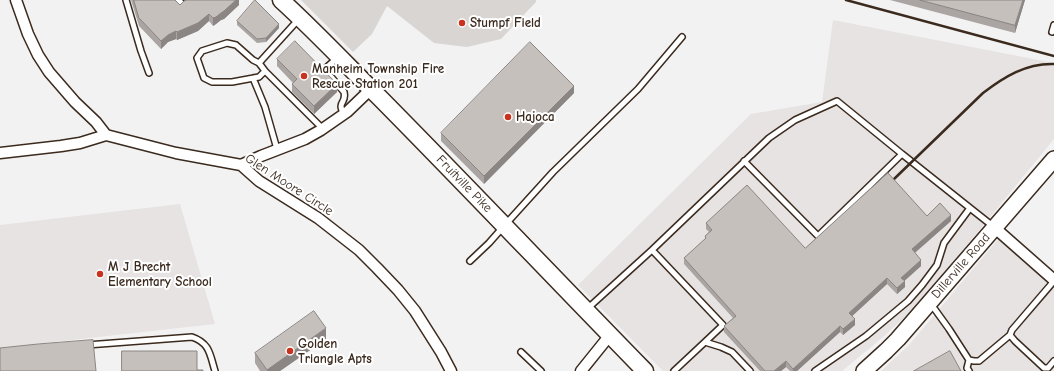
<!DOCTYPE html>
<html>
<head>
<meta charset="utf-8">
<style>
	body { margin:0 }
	canvas { display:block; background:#f3f2f2 }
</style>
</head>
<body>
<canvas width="1054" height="371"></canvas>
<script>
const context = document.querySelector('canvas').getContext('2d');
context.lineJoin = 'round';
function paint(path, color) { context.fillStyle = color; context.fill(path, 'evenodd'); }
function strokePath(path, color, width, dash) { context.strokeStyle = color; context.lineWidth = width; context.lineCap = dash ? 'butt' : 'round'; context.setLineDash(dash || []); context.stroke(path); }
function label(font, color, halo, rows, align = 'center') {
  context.font = font + ' "Comic Neue",sans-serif'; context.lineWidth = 4; context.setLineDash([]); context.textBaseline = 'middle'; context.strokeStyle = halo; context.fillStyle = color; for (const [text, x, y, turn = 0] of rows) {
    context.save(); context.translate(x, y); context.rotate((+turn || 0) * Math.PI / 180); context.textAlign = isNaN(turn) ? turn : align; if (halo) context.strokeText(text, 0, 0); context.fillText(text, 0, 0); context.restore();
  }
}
const built = new Path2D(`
	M 833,20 L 1054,63 L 1054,139 L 918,305 L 882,338 L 842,371 L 663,371 L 578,285 L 751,114 L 822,102 Z
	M 180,204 L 215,324 L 0,348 L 0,225 Z
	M 999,238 L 1054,289 L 1054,371 L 881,371 L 909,345 Z`);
const green = new Path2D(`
	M 301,0 L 536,0 L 536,2 L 501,39 L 467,47 L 434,43 L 387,6 L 372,34 L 353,52 Z`);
const lane = new Path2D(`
	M 126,0 L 141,51 L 149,73
	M 178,0 L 184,5 L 189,0
	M 1052,32 L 1054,25
	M 337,58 L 327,67 L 326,71 L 344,92 C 347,104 336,101 344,114
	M 259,63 L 265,71 L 259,77 L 232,82 L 212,82 L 204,78 L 197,58 L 202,51 L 227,43 L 236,45 L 253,60 L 259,63 L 298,20
	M 265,71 L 323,129
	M 253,78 L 265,107 L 277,149
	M 902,154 L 970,208
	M 652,250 L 769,138 L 795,120 L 837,101 L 902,154 L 818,236 L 744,161
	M 470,261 L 489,243 L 504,226 L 553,172 L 638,89 L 682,37
	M 1054,281 L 1012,330 L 1010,335 L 1015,341 L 1044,368 L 1048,368 L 1054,361
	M 931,304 L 949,329 L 969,360 L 974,361 L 979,361 L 1010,335
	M 587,309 L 652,250 L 723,325 L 705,342
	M 87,345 L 192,337 C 210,343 210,355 215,371
	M 521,352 L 541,371
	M 969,360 L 967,368 L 969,371
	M 674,371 L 705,342 L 721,347 L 732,352 L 750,371
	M 815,371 L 866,336 L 908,301 L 922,285 L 937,265 L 944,243 L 970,208 L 994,227`);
const street = new Path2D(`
	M 16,0 L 28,34 L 38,55 L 49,72 L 75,102 L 96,122 L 106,135
	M 0,153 L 61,146 L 80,143 L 106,135 L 176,153 L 241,165 L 259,181 L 318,218 L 359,250 L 377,268 L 398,290 L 415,311 L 441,352 L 451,371
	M 241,165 L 261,156 L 305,139 L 321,130 L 347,112 L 371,89
	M 995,228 L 1054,280
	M 581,371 L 610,335`);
const secondary = new Path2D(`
	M 864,371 L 886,351 L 898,339 L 1054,159`);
const primary = new Path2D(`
	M 281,0 C 315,31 347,65 380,98 C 469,188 556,280 645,371`);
const rail = new Path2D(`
	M 846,0 L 1054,56
	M 893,180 L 983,93 C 1004,77 1026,63 1054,64`);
const wall = new Path2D(`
	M 131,0 L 175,0 L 180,5 L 239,0 L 239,5 L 224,19 L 221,20 L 216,24 L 213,26 L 209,21 L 198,31 L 177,40 L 176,39 L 168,42 L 161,49 L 139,26 Z
	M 890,0 L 1025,0 L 1015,33 Z
	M 237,21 L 279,28 L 266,42 L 257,43 L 237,25 Z
	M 277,59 L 337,92 L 314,114 L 292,92 L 292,84 L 293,83 L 277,66 Z
	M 574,93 L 484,184 L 441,141 L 441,133 Z
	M 927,216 L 951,221 L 915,253 L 921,266 L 904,281 L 905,287 L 897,294 L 887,284 L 852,316 L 855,325 L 843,335 L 840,332 L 797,371 L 790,371 L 786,367 L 781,371 L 760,371 L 724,332 L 724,326 L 733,318 L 684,264 L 684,258 L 705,239 L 705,236 L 709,232 L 706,229 L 706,223 L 805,248 Z
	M 326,339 L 280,371 L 260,371 L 255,363 L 255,353 Z`);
const shadedWall = new Path2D(`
	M 236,0 L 239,0 L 239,5 L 224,19 L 221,20 L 216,24 L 213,26 L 213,18 Z
	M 1023,0 L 1025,0 L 1015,33 L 1015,25 Z
	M 209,14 L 209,21 L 198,31 L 177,40 L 177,32 Z
	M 279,24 L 279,28 L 266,42 L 266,38 Z
	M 176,31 L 176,39 L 168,42 L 161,49 L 161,41 L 168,35 Z
	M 337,84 L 337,92 L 314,114 L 314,106 Z
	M 574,86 L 574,93 L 484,184 L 484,176 Z
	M 951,215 L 951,221 L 912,255 L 912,249 Z
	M 921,260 L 921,266 L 901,284 L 901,278 Z
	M 887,278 L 887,284 L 849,319 L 849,313 Z
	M 905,281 L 905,287 L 897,294 L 897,288 Z
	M 855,319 L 855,325 L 843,335 L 843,329 Z
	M 840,326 L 840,332 L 797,371 L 793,371 L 793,369 Z
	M 326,328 L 326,339 L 280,371 L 267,371 L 267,370 Z
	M 786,361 L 786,367 L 781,371 L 774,371 Z`);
const building = new Path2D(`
	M 134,0 L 175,0 L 180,5 L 184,1 L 187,0 L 236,0 L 224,11 L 221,13 L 216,17 L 213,18 L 209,14 L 198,23 L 177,32 L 176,31 L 168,35 L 161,41 L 139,18 Z
	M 255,0 L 279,24 L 266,38 L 257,39 L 237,21 Z
	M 920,0 L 1023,0 L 1015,25 Z
	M 295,41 L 337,84 L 314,106 L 292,84 L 297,79 L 277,59 Z
	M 530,42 L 574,86 L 484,176 L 441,133 Z
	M 888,173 L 927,216 L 940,203 L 951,215 L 912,249 L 921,260 L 901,278 L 905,281 L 897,288 L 887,278 L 849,313 L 855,319 L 843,329 L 840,326 L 793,369 L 786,361 L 774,371 L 765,371 L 724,326 L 736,316 L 684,258 L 706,238 L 705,236 L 712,230 L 706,223 L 747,185 L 805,248 Z
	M 314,311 L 326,328 L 267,370 L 255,353 Z
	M 93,340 L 96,371 L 0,371 L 0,348 L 38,344 Z
	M 122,351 L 197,351 L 197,370 L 203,370 L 203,371 L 122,371 Z
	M 950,351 L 961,371 L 914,371 Z`);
const markers = [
	[462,23,4,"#c8321e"],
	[304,76,4,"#c8321e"],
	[508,117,4,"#c8321e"],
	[100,274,4,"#c8321e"],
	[290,351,4,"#c8321e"]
];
const poiNames = [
	["Stumpf Field",470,23],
	["Manheim Township Fire",312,69],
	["Rescue Station 201",312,84],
	["Hajoca",516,117],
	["M J Brecht",108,267],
	["Elementary School",108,282],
	["Golden",298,344],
	["Triangle Apts",298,359]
];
const streetNames = [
	["Fruitville Pike",464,184,46],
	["Glen Moore Circle",289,185,33],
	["Dillerville Road",961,266,-49]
];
paint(built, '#e6e3e2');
paint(green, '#d8d5d2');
strokePath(lane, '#3b2a1e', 8);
strokePath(street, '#3b2a1e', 13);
strokePath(secondary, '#3b2a1e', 18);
strokePath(primary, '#3b2a1e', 19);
strokePath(lane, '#fff', 5);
strokePath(street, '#fff', 10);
strokePath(secondary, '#fff', 15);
strokePath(primary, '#fff', 16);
strokePath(rail, '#3b2a1e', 2.5);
paint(wall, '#aaa5a3');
paint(shadedWall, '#8b8684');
paint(building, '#c6c0bd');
strokePath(building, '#8b8684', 1);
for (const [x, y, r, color] of markers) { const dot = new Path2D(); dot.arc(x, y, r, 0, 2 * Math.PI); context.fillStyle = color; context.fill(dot); strokePath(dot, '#fff', 1.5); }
label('bold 13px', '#3b2a1e', '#fff', poiNames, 'left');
label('13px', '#3b2a1e', '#fff', streetNames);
</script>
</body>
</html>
